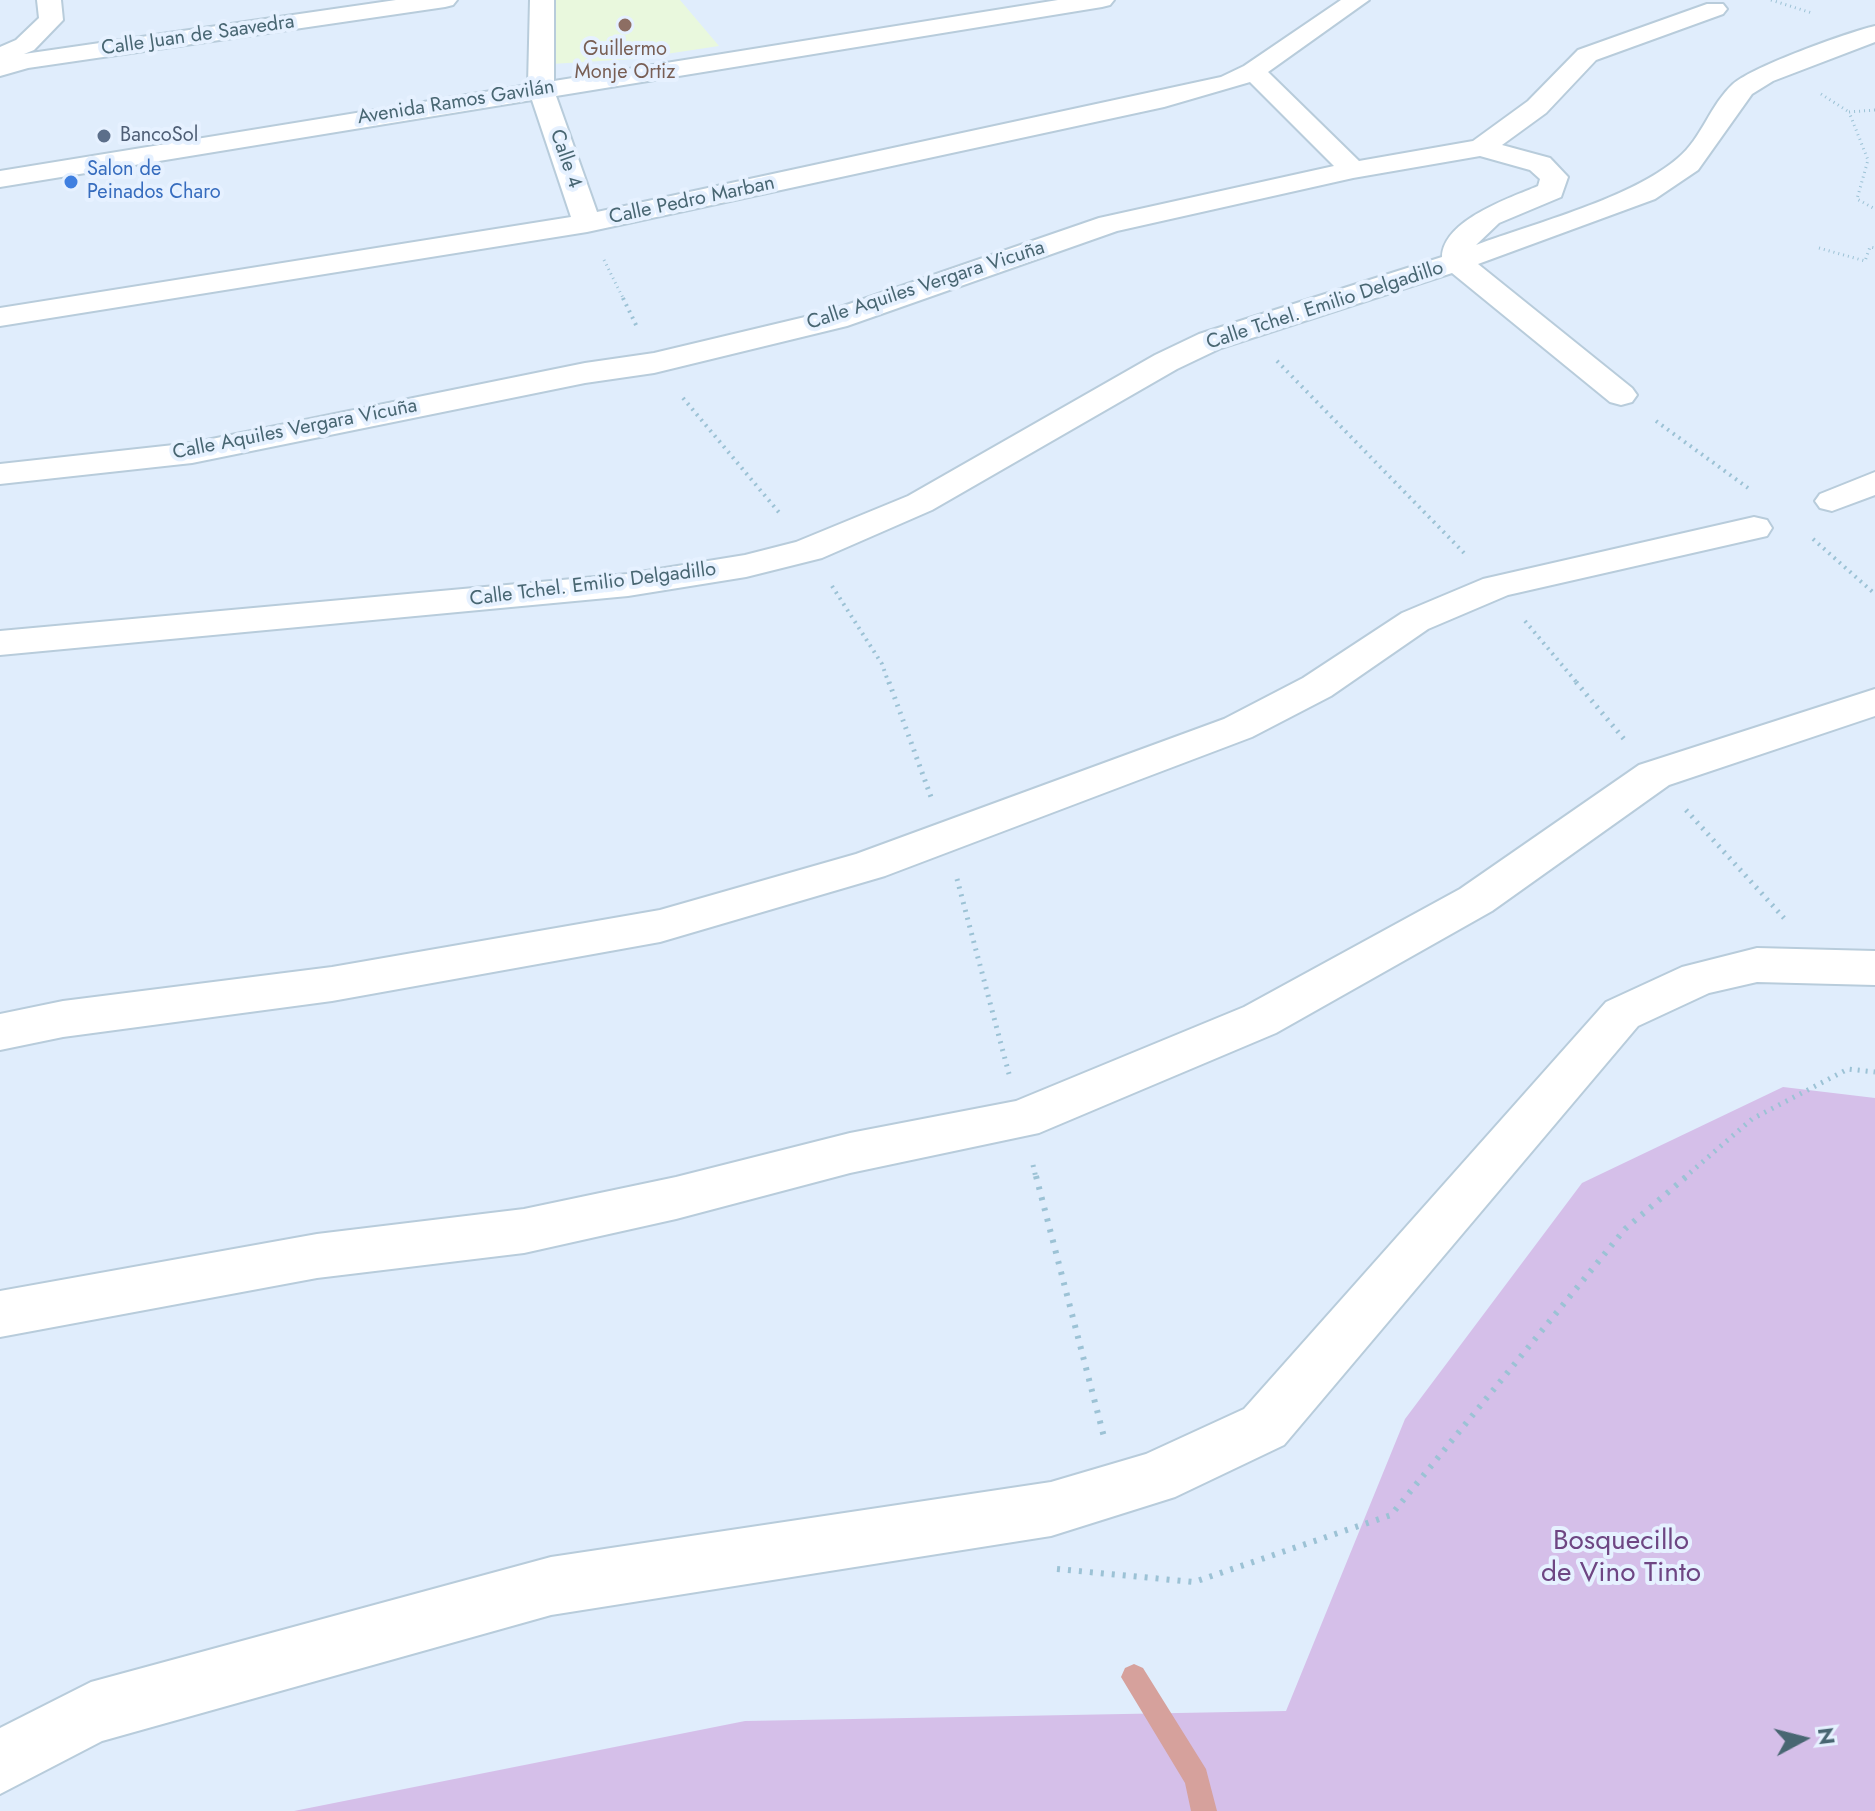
<!DOCTYPE html>
<html>
<head>
<meta charset="utf-8">
<style>
	body { margin:0 }
	#map { position:relative; width:1875px; height:1811px; overflow:hidden; background:#e0edfc; font-family:Jost,sans-serif }
	canvas { display:block }
	.north { position:absolute; left:1763px; top:1699px; width:80px; height:80px; -webkit-text-stroke:6px #e6f1ff; paint-order:stroke; rotate:83deg; font-size:22px; font-weight:700; line-height:32px; text-align:center; color:#486672 }
	.north::after { content:''; display:block; margin:auto; width:28px; height:36px; background:#486672; clip-path:polygon(50% 0,100% 100%,50% 72%,0 100%) }
</style>
</head>
<body>
<div id="map">
<canvas width="1875" height="1811"></canvas>
<div class="north">N</div>
</div>
<script>
const context = document.querySelector('canvas').getContext('2d');
context.lineJoin = 'round';
function paint(path, color) { context.fillStyle = color; context.fill(path, 'evenodd'); }
function strokePath(path, color, width, dash) { context.strokeStyle = color; context.lineWidth = width; context.lineCap = dash ? 'butt' : 'round'; context.setLineDash(dash || []); context.stroke(path); }
function label(font, color, halo, rows, align = 'center') {
  context.font = font + ' Jost,sans-serif'; context.lineWidth = 8; context.setLineDash([]); context.textBaseline = 'middle'; context.strokeStyle = halo; context.fillStyle = color; for (const [text, x, y, turn = 0] of rows) {
    context.save(); context.translate(x, y); context.rotate((+turn || 0) * Math.PI / 180); context.textAlign = isNaN(turn) ? turn : align; if (halo) context.strokeText(text, 0, 0); context.fillText(text, 0, 0); context.restore();
  }
}
const education = new Path2D(`
	M 545,0 L 680,0 L 719,46 L 633,59 L 551,64 Z`);
const green = new Path2D(`
	M 1783,1087 L 1875,1098 L 1875,1811 L 294,1811 L 745,1721 L 1286,1711 L 1405,1419 L 1582,1183 Z`);
const stream = new Path2D(`
	M 1134,1664 L 1143,1668 L 1206,1769 L 1217,1811 L 1191,1811 L 1185,1783 L 1121,1677 L 1125,1668 Z`);
const pathFar3 = new Path2D(`
	M 1771,0 L 1812,13
	M 1821,94 L 1849,112
	M 1875,110 L 1849,112 L 1868,160 L 1857,199 L 1875,209
	M 1819,248 L 1865,261 L 1870,247 L 1875,248
	M 604,260 L 624,300`);
const pathFar2 = new Path2D(`
	M 623,298 L 637,327
	M 1277,361 L 1465,554
	M 683,398 L 782,516
	M 1656,421 L 1748,488
	M 1813,539 L 1875,594
	M 832,586 L 882,664 L 889,684
	M 1525,621 L 1578,684`);
const pathFar1 = new Path2D(`
	M 889,682 L 931,797
	M 1576,682 L 1624,739
	M 1686,810 L 1784,918
	M 957,879 L 1009,1074
	M 1033,1165 L 1036,1178
	M 1684,1178 L 1752,1119 L 1848,1069 L 1875,1072`);
const path = new Path2D(`
	M 1036,1176 L 1104,1437
	M 1057,1569 L 1194,1582 L 1391,1515 L 1625,1229 L 1687,1176`);
const minor = new Path2D(`
	M 37,0 L 61,0 L 63,20 L 34,50 L 24,54 L 396,0 L 457,0 L 453,5 L 445,7 L 28,68 L 0,76 L 0,47 L 16,40 L 39,18 Z
	M 530,0 L 554,0 L 554,81 L 1058,0 L 1114,0 L 1110,5 L 1102,7 L 556,96 L 597,212 L 1221,77 L 1244,66 L 1341,0 L 1369,0 L 1268,72 L 1359,161 L 1473,141 L 1528,101 L 1578,50 L 1707,4 L 1723,4 L 1727,9 L 1723,14 L 1596,60 L 1546,113 L 1502,145 L 1550,158 L 1568,177 L 1561,197 L 1499,223 L 1476,245 C 1535,223 1632,198 1678,158 C 1702,138 1710,105 1733,84 C 1754,66 1846,33 1875,26 L 1875,42 L 1773,81 L 1752,94 L 1698,170 L 1655,199 L 1478,264 L 1632,388 L 1637,395 L 1632,402 L 1621,405 L 1610,402 L 1452,273 L 1221,348 L 1177,369 L 932,510 L 822,558 L 746,577 L 628,596 L 0,655 L 0,631 L 628,574 L 745,555 L 796,542 L 908,496 L 1155,355 L 1199,334 L 1442,257 C 1443,220 1510,198 1538,186 L 1540,179 L 1530,170 L 1480,156 L 1353,178 L 1117,231 L 847,326 L 654,373 L 585,383 L 192,463 L 0,484 L 0,464 L 192,443 L 585,363 L 654,353 L 826,312 L 1099,218 L 1334,166 L 1250,82 L 1164,107 L 587,232 L 0,326 L 0,308 L 571,217 L 532,100 L 0,187 L 0,171 L 528,85 Z
	M 1875,472 L 1875,495 L 1832,511 L 1820,508 L 1815,501 L 1820,494 Z
	M 1754,517 L 1767,520 L 1772,528 L 1767,536 L 1508,595 L 1428,629 L 1331,696 L 1252,737 L 885,876 L 660,942 L 332,1001 L 63,1037 L 0,1050 L 0,1014 L 63,1001 L 332,967 L 660,910 L 856,854 L 1224,719 L 1303,678 L 1402,613 L 1483,579 Z
	M 1875,689 L 1875,716 L 1669,785 L 1492,911 L 1276,1033 L 1039,1133 L 850,1173 L 676,1219 L 524,1253 L 317,1278 L 0,1337 L 0,1291 L 317,1234 L 524,1209 L 676,1177 L 850,1133 L 1016,1101 L 1244,1007 L 1460,889 L 1639,765 Z
	M 1757,948 L 1875,951 L 1875,985 L 1757,982 L 1709,993 L 1638,1026 L 1284,1445 L 1175,1497 L 1051,1536 L 551,1615 L 102,1741 L 0,1794 L 0,1728 L 91,1682 L 551,1557 L 1051,1482 L 1146,1454 L 1244,1409 L 1606,1002 L 1682,967 Z`);
const markers = [
	[625,25,8,"#8d6e63"],
	[104,136,8,"#5c6f8a"],
	[71,182,8,"#3f7fe0"]
];
const farStreetnames = [
	["Calle Juan de Saavedra",198,36,-8],
	["Avenida Ramos Gavilán",456,103,-9],
	["Calle 4",565,159,71],
	["Calle Pedro Marban",692,201,-12],
	["Calle Aquiles Vergara Vicuña",926,286,-18],
	["Calle Tchel. Emilio Delgadillo",1325,306,-18],
	["Calle Aquiles Vergara Vicuña",295,430,-11],
	["Calle Tchel. Emilio Delgadillo",593,585,-7]
];
const farEducationnames = [
	["Guillermo",625,50],
	["Monje Ortiz",625,73]
];
const farServicenames = [
	["BancoSol",120,136]
];
const farShopnames = [
	["Salon de",87,170],
	["Peinados Charo",87,193]
];
const nearParknames = [
	["Bosquecillo",1621,1542],
	["de Vino Tinto",1621,1574]
];
paint(education, '#e9f8dd');
paint(green, '#d5bfe9');
paint(stream, '#d6a19c');
strokePath(minor, '#b8ccdb', 4);
strokePath(pathFar3, '#9cc2d5', 3, [1, 4]);
strokePath(pathFar2, '#9cc2d5', 4, [2, 5]);
strokePath(pathFar1, '#9cc2d5', 5, [2, 6]);
strokePath(path, '#9cc2d5', 6, [3, 8]);
paint(minor, '#fff');
for (const [x, y, r, color] of markers) { const dot = new Path2D(); dot.arc(x, y, r, 0, 2 * Math.PI); context.fillStyle = color; context.fill(dot); strokePath(dot, '#e6f1ff', 3); }
label('20px', '#486672', '#e6f1ff', farStreetnames);
label('20px', '#785e54', '#e6f1ff', farEducationnames);
label('20px', '#4e5e75', '#e6f1ff', farServicenames, 'left');
label('20px', '#366cbe', '#e6f1ff', farShopnames, 'left');
label('28px', '#6e4683', '#e6f1ff', nearParknames);
</script>
</body>
</html>
